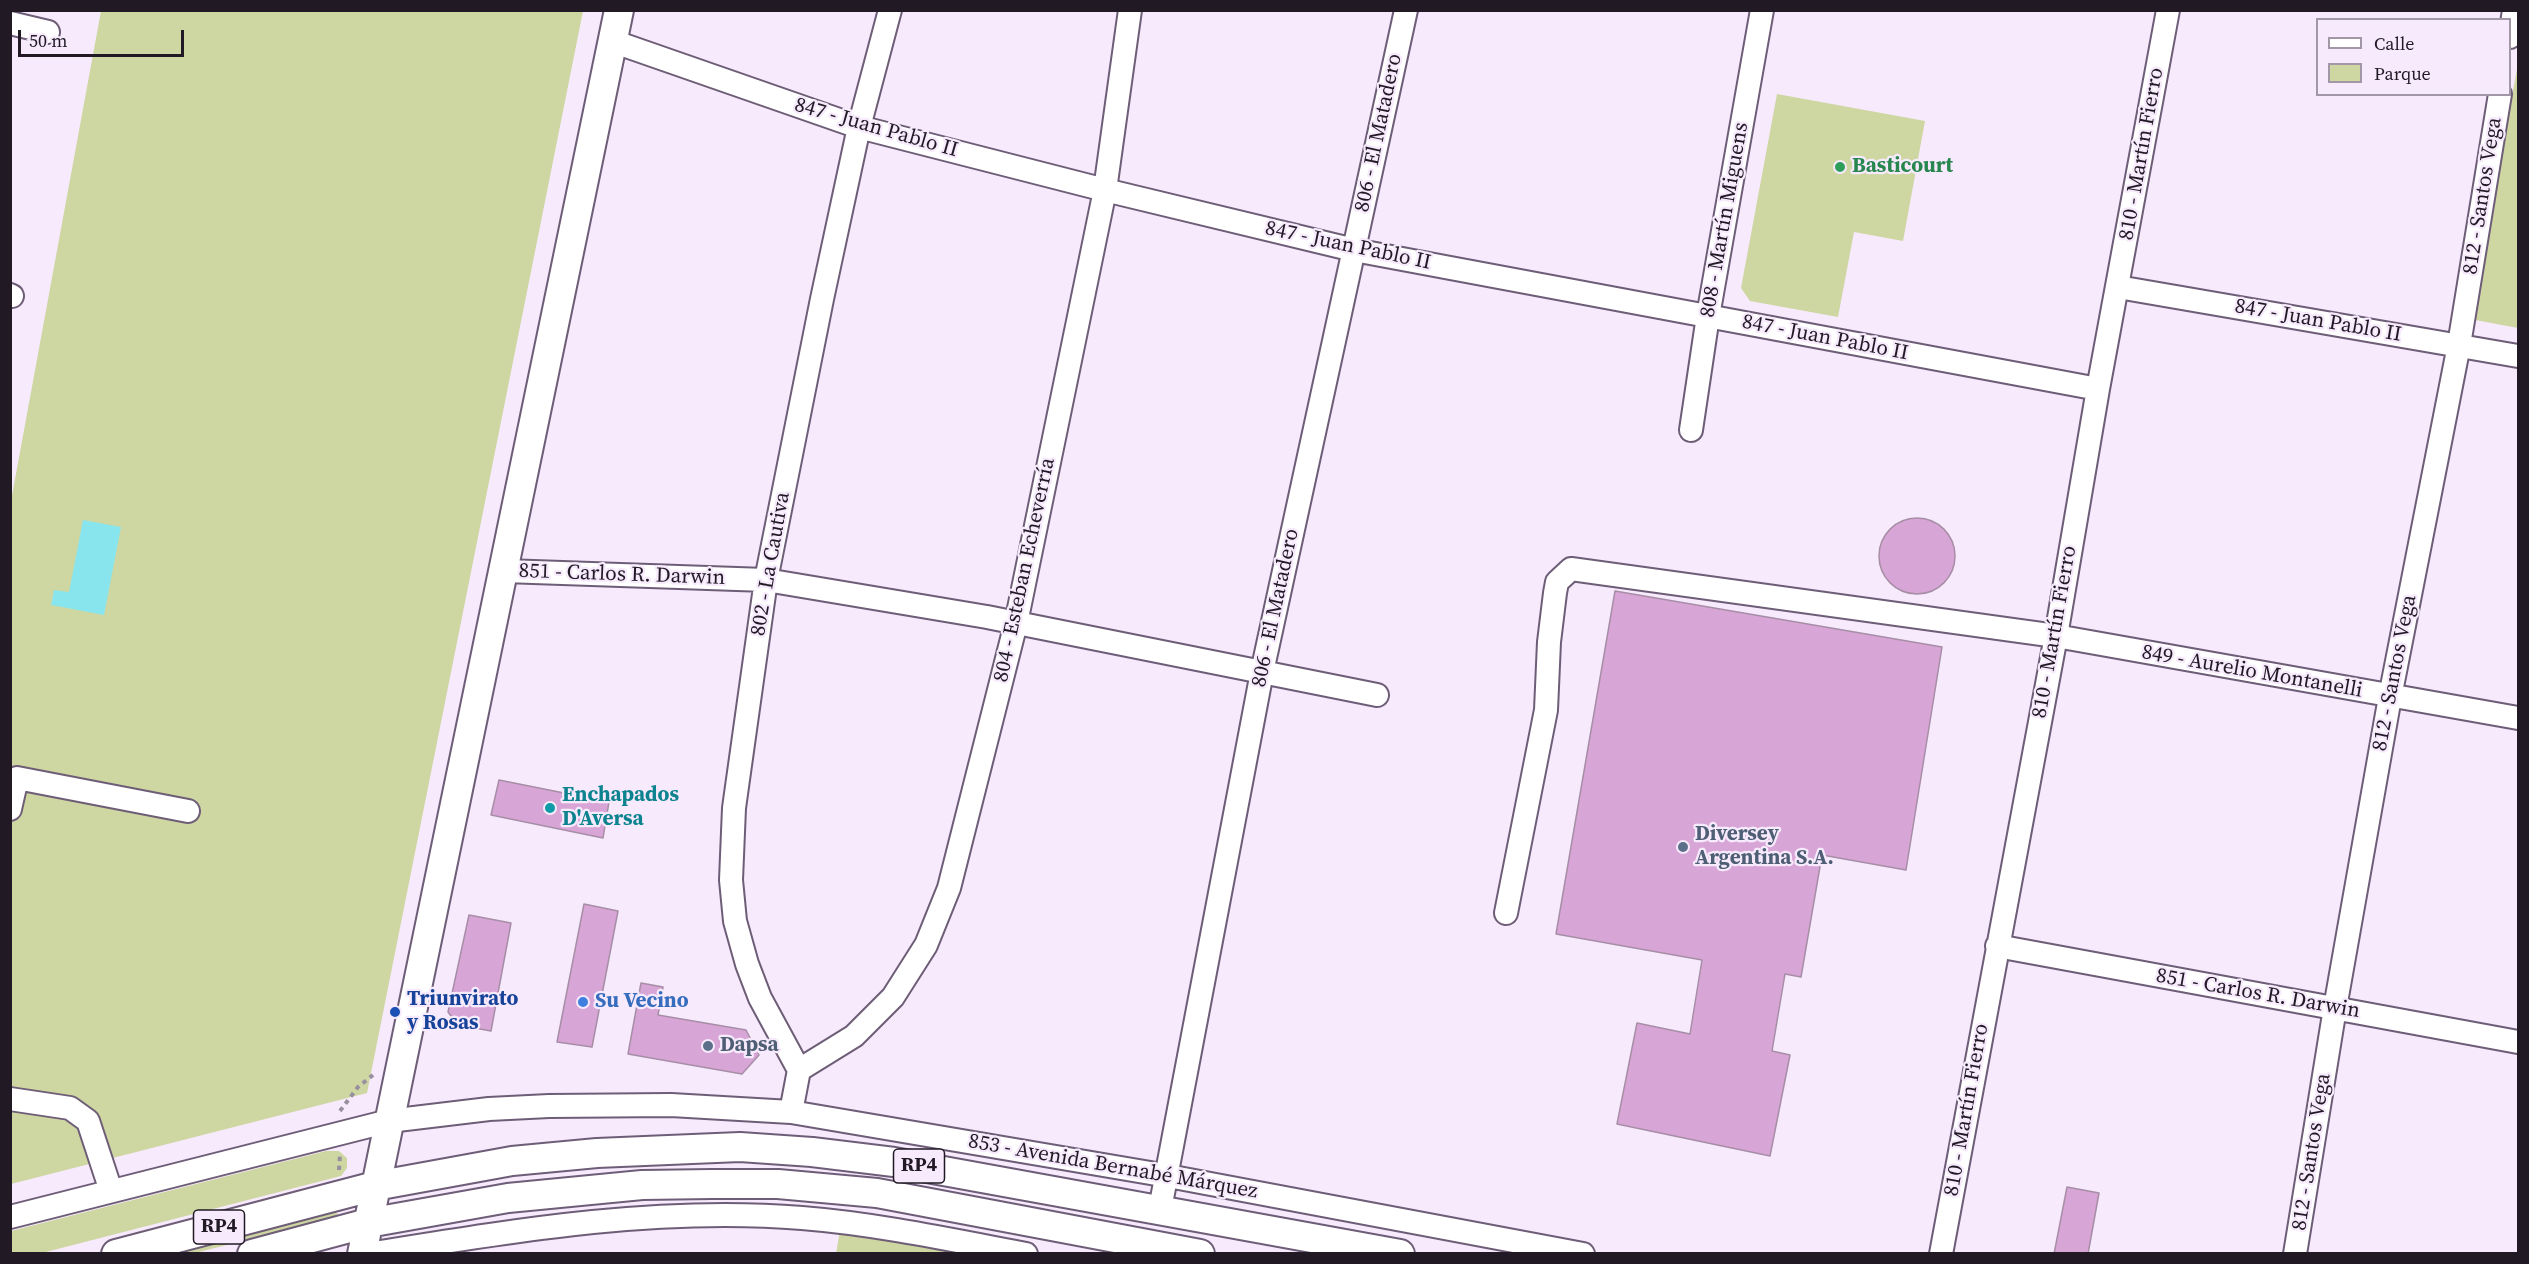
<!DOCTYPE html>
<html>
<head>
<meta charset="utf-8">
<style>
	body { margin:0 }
	#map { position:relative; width:2529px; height:1264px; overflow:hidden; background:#f6eafc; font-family:"Source Serif 4",serif }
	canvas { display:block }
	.frame { position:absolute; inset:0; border:12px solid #211a25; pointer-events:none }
	.legend { position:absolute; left:2316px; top:18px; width:195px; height:78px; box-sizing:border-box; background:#f6eafc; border:2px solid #a197a6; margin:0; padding:8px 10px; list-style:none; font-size:18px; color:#211a25 }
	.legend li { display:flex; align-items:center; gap:12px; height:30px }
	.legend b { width:30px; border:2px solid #a197a6 }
	.scale { position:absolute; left:18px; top:30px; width:166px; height:27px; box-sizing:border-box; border:3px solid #211a25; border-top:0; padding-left:8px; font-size:18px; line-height:21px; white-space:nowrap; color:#211a25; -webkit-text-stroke:4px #f6eafc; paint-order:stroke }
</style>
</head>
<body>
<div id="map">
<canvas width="2529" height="1264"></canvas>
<div class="frame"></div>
<ul class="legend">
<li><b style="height:8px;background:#fff"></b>Calle</li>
<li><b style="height:16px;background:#ced6a2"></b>Parque</li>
</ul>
<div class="scale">50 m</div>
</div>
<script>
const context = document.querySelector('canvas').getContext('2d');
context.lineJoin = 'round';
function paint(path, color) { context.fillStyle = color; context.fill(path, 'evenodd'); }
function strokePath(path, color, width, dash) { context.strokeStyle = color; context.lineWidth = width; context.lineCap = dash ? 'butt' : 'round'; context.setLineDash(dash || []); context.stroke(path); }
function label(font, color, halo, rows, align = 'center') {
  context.font = font + ' "Source Serif 4",serif'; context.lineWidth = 4.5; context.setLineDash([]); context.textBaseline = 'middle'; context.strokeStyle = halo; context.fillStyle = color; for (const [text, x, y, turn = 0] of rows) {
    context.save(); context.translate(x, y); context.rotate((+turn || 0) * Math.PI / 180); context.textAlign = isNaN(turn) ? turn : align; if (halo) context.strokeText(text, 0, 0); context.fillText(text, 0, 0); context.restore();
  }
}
const green = new Path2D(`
	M 101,11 L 583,11 L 367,1093 L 11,1184 L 11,501 Z
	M 2518,64 L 2518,328 L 2470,319 Z
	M 1777,94 L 1925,121 L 1903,241 L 1854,232 L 1838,317 L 1750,301 L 1741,288 Z
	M 326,1151 L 339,1151 L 347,1158 L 347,1168 L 341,1176 L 42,1253 L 11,1253 L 11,1231 Z
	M 333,1211 L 338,1214 L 334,1218 L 195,1253 L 168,1254 Z
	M 840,1230 L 982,1254 L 836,1254 Z`);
const water = new Path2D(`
	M 83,520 L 121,527 L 104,615 L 51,605 L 54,590 L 69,592 Z`);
const building = new Path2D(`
	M1879 556a38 38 0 1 1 76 0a38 38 0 1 1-76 0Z
	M 1615,591 L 1942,647 L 1906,870 L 1822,855 L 1801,977 L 1785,974 L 1772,1051 L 1790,1055 L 1770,1156 L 1617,1124 L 1637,1023 L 1690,1034 L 1702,960 L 1556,934 Z
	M 499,780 L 609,802 L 603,838 L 491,815 Z
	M 584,904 L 618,911 L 592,1047 L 557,1042 Z
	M 469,915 L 511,923 L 491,1031 L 458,1025 L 448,1012 Z
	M 641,983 L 663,987 L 658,1015 L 746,1030 L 759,1055 L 742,1074 L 628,1054 Z
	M 2067,1187 L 2099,1193 L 2088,1254 L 2054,1254 Z`);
const path = new Path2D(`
	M 340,1111 L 358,1087 L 373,1075
	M 339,1170 L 340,1154`);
const minor = new Path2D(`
	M 10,23 L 48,32
	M 2510,37 L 2514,10
	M 612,41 L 859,127 L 1105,190 L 1354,250 L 2098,389
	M 2118,287 L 2518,356
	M 10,295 L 12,296
	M 1691,430 L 1708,316 L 1762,10
	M 504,571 L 766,580 L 987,617 L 1377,695
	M 10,809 L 17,778 L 188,811
	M 1506,913 L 1546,710 L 1549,642 L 1555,593 L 1557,582 L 1571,569 L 2056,636 L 2518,718
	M 1997,946 L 2518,1042
	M 799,1070 L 854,1036 L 893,997 L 926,945 L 949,888 L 1016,623 L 1105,190 L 1130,10
	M 10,1099 L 70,1108 L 88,1121 L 111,1191
	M 791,1112 L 799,1070 L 760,998 L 747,964 L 735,921 L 731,880 L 734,808 L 766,580 L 822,299 L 859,127 L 890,10
	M 1160,1209 L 1262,672 L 1406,10
	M 10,1217 L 389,1121 L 489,1109 L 549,1106 L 671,1105 L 791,1112 L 1168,1176 L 1583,1254
	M 368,1254 C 511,1231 657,1206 802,1218 C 877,1224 952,1240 1026,1254
	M 1941,1254 L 2056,636 L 2098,389 L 2168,10
	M 2295,1254 L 2335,1008 L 2390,697 L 2459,345 L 2500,94`);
const major = new Path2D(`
	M 116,1254 L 375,1186 L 512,1161 L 597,1153 L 740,1147 L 812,1152 L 894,1162 L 1400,1254
	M 252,1254 L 368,1223 L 508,1198 L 642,1185 L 712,1184 L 778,1184 L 877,1193 L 1200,1254
	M 362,1254 L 619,10`);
const markers = [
	[1840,167,6,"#2e9e5b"],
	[550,808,6,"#0f9aa8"],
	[1683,847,6,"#5c6f8a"],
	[583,1002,6,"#3f7fe0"],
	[395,1012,6,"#1a4fb4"],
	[708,1046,6,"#5c6f8a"]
];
const shields = [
	[919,1166,51],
	[219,1227,51]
];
const shieldNames = [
	["RP4",919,1166],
	["RP4",219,1227]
];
const streetNames = [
	["847 - Juan Pablo II",876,128,16],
	["806 - El Matadero",1379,133,-78],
	["810 - Martín Fierro",2142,154,-80],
	["812 - Santos Vega",2483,196,-81],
	["808 - Martín Miguens",1725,220,-80],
	["847 - Juan Pablo II",1348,246,12],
	["847 - Juan Pablo II",2318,321,10],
	["847 - Juan Pablo II",1825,338,11],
	["802 - La Cautiva",771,564,-80],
	["804 - Esteban Echeverría",1025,570,-78],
	["851 - Carlos R. Darwin",622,575,2],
	["806 - El Matadero",1276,608,-78],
	["810 - Martín Fierro",2055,632,-80],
	["849 - Aurelio Montanelli",2252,672,10],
	["812 - Santos Vega",2395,673,-79],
	["851 - Carlos R. Darwin",2258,994,10],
	["810 - Martín Fierro",1967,1110,-80],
	["812 - Santos Vega",2312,1152,-81],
	["853 - Avenida Bernabé Márquez",1113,1167,10]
];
const leisureNames = [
	["Basticourt",1852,167]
];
const cultureNames = [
	["Enchapados",562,796],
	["D'Aversa",562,820]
];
const serviceNames = [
	["Diversey",1695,835],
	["Argentina S.A.",1695,859],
	["Dapsa",720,1046]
];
const transitNames = [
	["Triunvirato",407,1000],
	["y Rosas",407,1024]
];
const shopNames = [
	["Su Vecino",595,1002]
];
paint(green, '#ced6a2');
paint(water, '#89e5ed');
paint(building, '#d8a5d7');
strokePath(building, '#a78ea6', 1.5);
strokePath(minor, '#6e5d77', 26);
strokePath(major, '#6e5d77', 32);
strokePath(path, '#99909f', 4, [4.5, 4.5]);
strokePath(minor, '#fff', 22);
strokePath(major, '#fff', 28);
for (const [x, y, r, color] of markers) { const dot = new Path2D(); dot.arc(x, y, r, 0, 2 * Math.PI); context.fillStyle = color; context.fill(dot); strokePath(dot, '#f6eafc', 2); }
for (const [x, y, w] of shields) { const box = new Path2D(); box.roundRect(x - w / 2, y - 17, w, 34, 4.5); context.fillStyle = '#f6eafc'; context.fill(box); strokePath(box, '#211a25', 1.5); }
label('bold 20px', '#211a25', null, shieldNames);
label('21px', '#211a25', '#f6eafc', streetNames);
label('bold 21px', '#27864d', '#f6eafc', leisureNames, 'left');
label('bold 21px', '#0d838f', '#f6eafc', cultureNames, 'left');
label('bold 21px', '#4e5e75', '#f6eafc', serviceNames, 'left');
label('bold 21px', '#164399', '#f6eafc', transitNames, 'left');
label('bold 21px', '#366cbe', '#f6eafc', shopNames, 'left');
</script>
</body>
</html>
